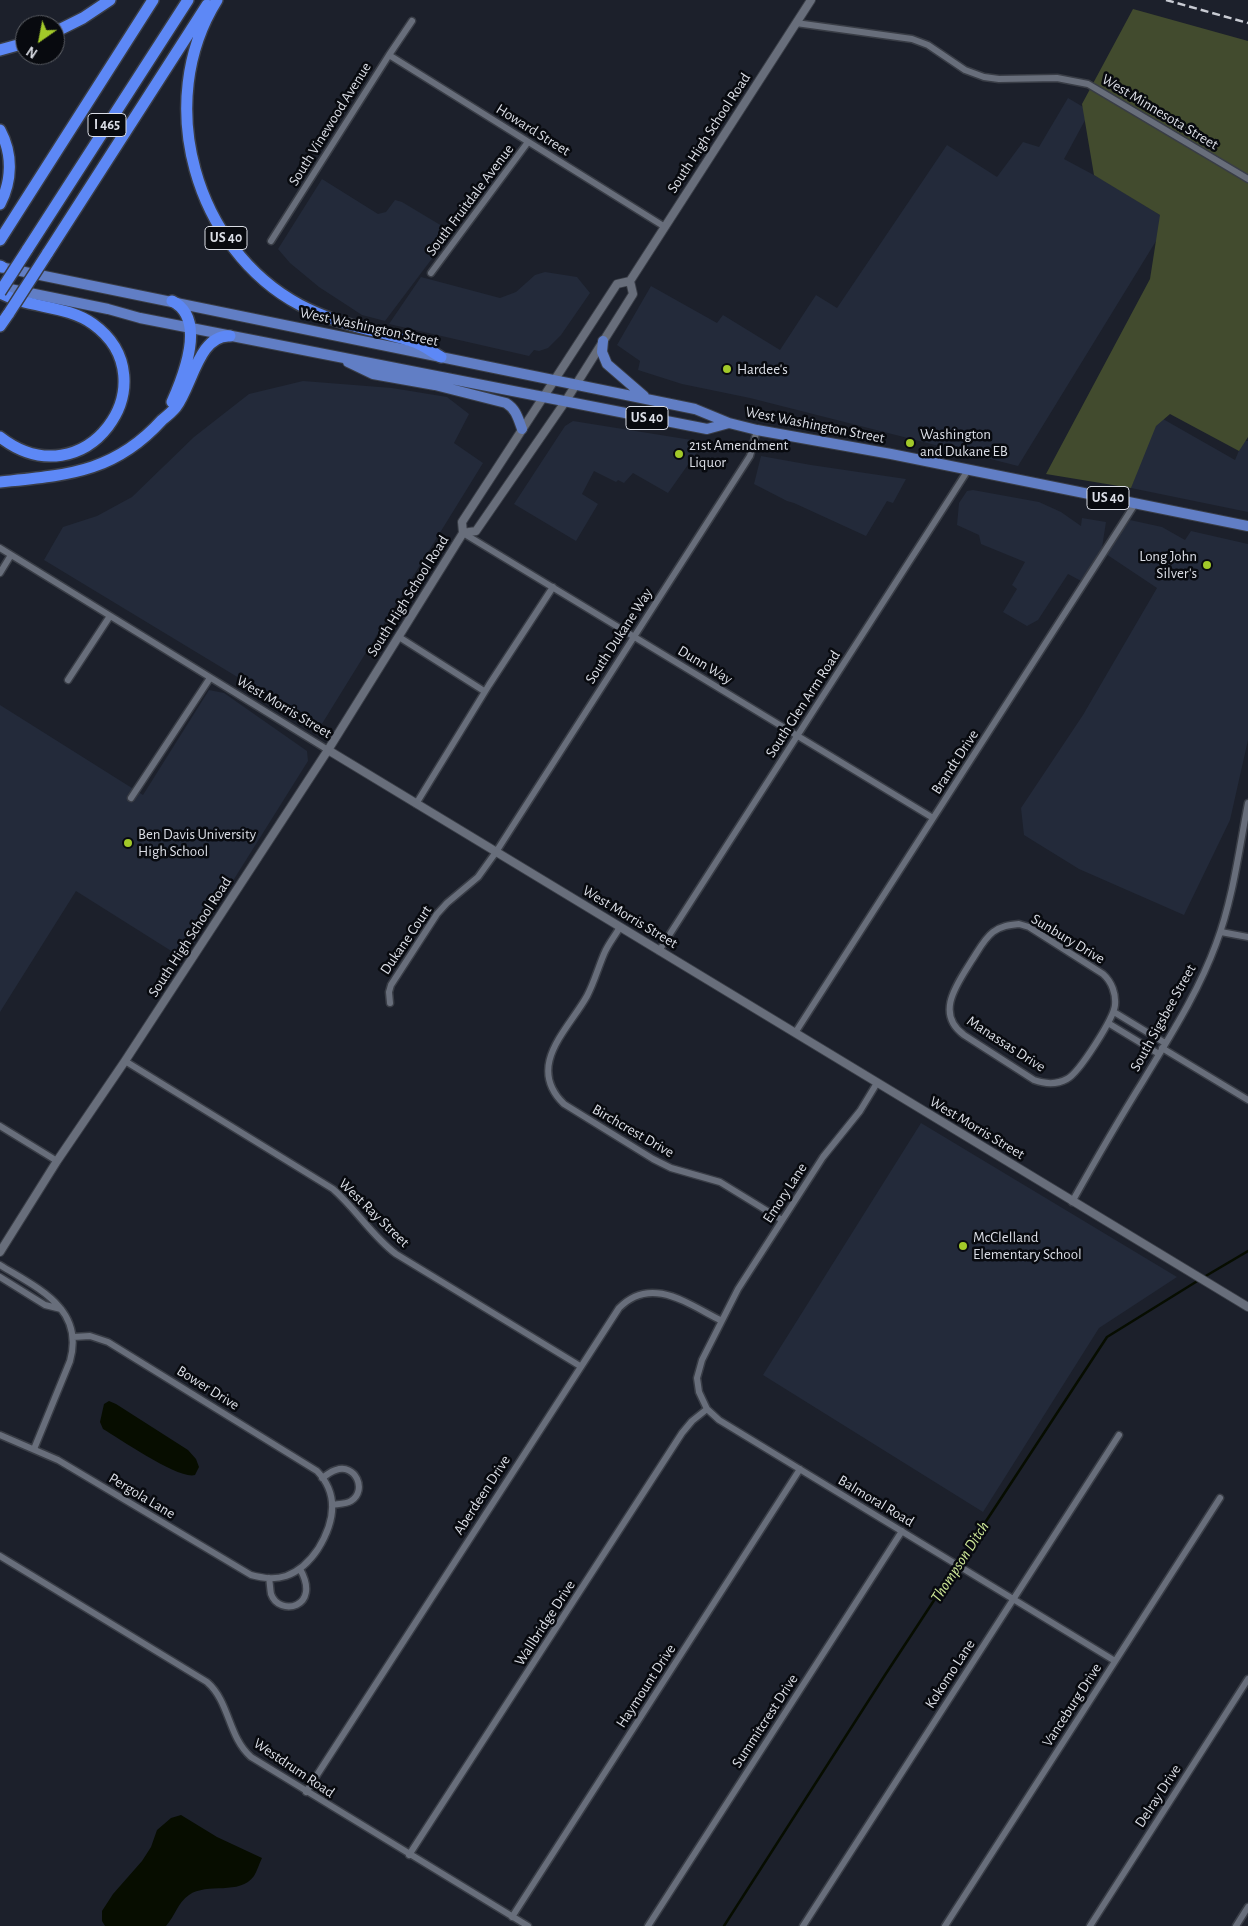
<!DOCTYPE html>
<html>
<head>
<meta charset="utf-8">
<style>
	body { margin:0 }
	#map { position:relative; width:1248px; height:1926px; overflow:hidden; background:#1c202b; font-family:"Alegreya Sans",sans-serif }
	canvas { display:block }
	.north { position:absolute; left:15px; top:15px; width:50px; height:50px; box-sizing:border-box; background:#080a0f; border:1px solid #5c5f65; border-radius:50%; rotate:213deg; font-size:14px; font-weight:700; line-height:20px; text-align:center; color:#dbdee6 }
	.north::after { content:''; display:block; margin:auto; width:18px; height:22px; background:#a2c929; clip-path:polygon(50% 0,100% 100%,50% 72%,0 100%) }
</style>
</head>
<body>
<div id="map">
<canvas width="1248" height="1926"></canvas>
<div class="north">N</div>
</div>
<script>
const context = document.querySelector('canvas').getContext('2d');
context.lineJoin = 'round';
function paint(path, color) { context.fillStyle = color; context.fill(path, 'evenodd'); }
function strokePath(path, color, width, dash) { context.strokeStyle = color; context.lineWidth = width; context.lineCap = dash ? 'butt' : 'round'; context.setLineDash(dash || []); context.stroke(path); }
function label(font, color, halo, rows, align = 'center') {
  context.font = font + ' "Alegreya Sans",sans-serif'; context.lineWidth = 5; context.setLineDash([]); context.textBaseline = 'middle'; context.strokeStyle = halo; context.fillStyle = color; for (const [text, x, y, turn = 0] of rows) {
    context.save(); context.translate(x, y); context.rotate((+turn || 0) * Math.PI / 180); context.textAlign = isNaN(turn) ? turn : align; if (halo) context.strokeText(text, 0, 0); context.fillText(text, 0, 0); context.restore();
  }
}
const built = new Path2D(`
	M 1068,98 L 1090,111 L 1064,159 L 1105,181 L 1160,215 L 1164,228 L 1018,466 L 750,398 L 682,384 L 638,370 L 640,361 L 617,345 L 651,286 L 717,323 L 723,315 L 780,350 L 816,295 L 837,308 L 947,145 L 997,177 L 1023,142 L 1039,147 Z
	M 322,179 L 378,214 L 386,212 L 395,200 L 402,202 L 452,232 L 385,321 L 362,315 L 319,287 L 290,263 L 278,249 Z
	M 545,272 L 577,277 L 590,293 L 561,335 L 548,348 L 539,351 L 534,350 L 529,356 L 389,324 L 421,277 L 500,298 L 516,292 L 535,275 Z
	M 303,381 L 392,388 L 447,397 L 469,414 L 454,443 L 483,463 L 320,727 L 44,560 L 63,527 L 97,516 L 132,497 L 194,437 L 249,394 Z
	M 1163,419 L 1235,460 L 1243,441 L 1248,441 L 1248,512 L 1131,488 L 1153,424 Z
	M 573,421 L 623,429 L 704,442 L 668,493 L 633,473 L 624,483 L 618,480 L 616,482 L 594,471 L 582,494 L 598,504 L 576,541 L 514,504 L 565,426 Z
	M 761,456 L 811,465 L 906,479 L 893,503 L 887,501 L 866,536 L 794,503 L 787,501 L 754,484 Z
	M 973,490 L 1039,502 L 1061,512 L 1081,526 L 1082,518 L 1106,522 L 1101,554 L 1083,582 L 1068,574 L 1038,620 L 1027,626 L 1003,612 L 1017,589 L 1012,585 L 1025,562 L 981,544 L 979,535 L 957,525 L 959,503 L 967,491 Z
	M 1130,520 L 1162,527 L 1185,540 L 1191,531 L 1248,544 L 1248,740 L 1230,820 L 1184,915 L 1079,869 L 1024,835 L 1021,808 L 1083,715 L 1157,588 L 1106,554 Z
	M 209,690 L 224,693 L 307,751 L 308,761 L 184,959 L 76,891 L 0,1012 L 0,705 L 143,795 Z
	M 921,1123 L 1177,1277 L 1099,1328 L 983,1512 L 763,1375 Z`);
const green = new Path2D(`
	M 1133,9 L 1248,41 L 1248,437 L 1239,451 L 1170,414 L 1156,426 L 1131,488 L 1046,474 L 1150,279 L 1160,215 L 1094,175 L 1082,104 Z`);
const water = new Path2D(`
	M 109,1401 L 116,1404 L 188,1450 L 196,1459 L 199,1467 L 195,1475 C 179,1480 120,1439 103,1429 L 100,1422 L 104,1404 Z
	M 181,1815 L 217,1837 L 262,1858 C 259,1864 257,1871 254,1876 C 240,1896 207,1882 189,1895 C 178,1902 175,1916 166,1926 L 105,1926 L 102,1921 L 102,1911 L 113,1894 L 142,1861 L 151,1847 L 157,1830 L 171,1818 Z`);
const stream = new Path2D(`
	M 1204,1277 L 1248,1251
	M 724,1926 L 885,1675 L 1107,1337 L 1199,1280`);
const minor = new Path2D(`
	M 796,23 L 912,39 L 928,45 L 965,70 L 984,77 L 999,79 L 1057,78 L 1088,84 L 1248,179
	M 389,55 L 665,227
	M 271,241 L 389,55 L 412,21
	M 431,273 L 528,142
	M 463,533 L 933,818
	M 0,548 L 328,750
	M 0,573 L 11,555
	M 399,637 L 484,691
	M 68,680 L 110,616
	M 131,798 L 210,678
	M 416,804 L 489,685 L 553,587
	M 1019,924 L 1029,927 L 1103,974 C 1112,982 1116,994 1115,1005 C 1114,1018 1079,1073 1067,1079 C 1056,1085 1045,1084 1034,1080 L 964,1035 C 934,1013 958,983 972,960 C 978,951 984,939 993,932 C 1001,926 1009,925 1019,924 Z
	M 620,927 C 615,936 608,944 604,954 C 598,968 594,983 587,996 C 568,1030 525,1066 564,1104 L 653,1159 L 671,1168 L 720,1182 L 782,1220
	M 1221,932 L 1248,937
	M 659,951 L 968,470
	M 390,1003 L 389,992 L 391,985 L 437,914 L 447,903 L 478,877 L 496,852 L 750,456 L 757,430
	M 1114,1012 L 1165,1043
	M 1108,1023 L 1159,1054
	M 795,1033 L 1135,504
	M 1162,1048 L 1248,1100
	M 125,1061 L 333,1189 C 356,1209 372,1236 396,1254 L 580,1366
	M 877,1083 L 860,1111 L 823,1157 L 738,1289 L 702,1360 L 697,1378 L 699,1392 L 707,1409 L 719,1420 L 1115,1661
	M 0,1126 L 57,1161
	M 1072,1202 C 1095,1161 1118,1121 1143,1081 C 1170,1036 1198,993 1216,944 C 1233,899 1239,850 1248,803
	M 0,1265 C 37,1288 85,1308 70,1361 L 34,1449
	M 0,1277 L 45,1305 L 61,1309
	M 0,1435 L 58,1460 L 251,1575 C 263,1578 274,1580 286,1576 C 300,1571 310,1561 318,1549 C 334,1523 340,1495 317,1471 L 108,1342 L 90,1336 L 73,1337
	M 322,1478 C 327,1475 331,1471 336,1470 C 355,1463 368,1490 351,1501 C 346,1504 338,1504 332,1505
	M 0,1556 L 207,1682 C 230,1702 228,1737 251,1757 L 528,1926
	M 269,1578 C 270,1583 270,1589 271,1594 C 279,1617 322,1608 300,1569
	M 306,1792 L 619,1308 C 651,1275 688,1304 720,1320
	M 409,1855 L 682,1433 L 692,1421 L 707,1409
	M 512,1917 L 800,1469
	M 648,1926 L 902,1531
	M 803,1926 L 1119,1435
	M 945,1926 L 1220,1498
	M 1090,1926 L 1248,1679
	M 1236,1926 L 1248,1907`);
const tertiary = new Path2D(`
	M 463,533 L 476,531 L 565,402 L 633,294 L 630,281 L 811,0
	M 328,750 L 1248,1307
	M 0,1252 L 57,1161 L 125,1061 L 328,750 L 463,533 L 462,522 L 617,284 L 630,281`);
const primary = new Path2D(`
	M 0,267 L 695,409 L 729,423 L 757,430 L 891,454 L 1248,526
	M 0,287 L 108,309 L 140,318 L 707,429 L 729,423
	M 603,341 L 602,352 L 607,364 L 644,396
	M 348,362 L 373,374 L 435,385 L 506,403 C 516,409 518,418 522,429`);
const motorway = new Path2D(`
	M 217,0 C 153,102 195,249 300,305 C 325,318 351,326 378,332 C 389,335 401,337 411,341 C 422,344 432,352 441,357
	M 55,32 L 83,18 L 110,0
	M 0,50 L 25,43
	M 0,130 C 13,154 12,181 0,204
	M 0,240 L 153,0
	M 27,250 L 188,0
	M 47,254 L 207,5
	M 0,266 L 2,267
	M 0,293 C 7,296 14,300 21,301 C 45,308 72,309 93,324 C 172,381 85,503 0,437
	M 172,301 C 207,318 184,375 172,402
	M 0,326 L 9,313
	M 0,482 C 67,475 114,473 162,420 C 167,416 172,412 176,407 C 192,386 199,334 230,336`);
const rail = new Path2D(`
	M 1166,0 L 1248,23`);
const motorwayBridge = new Path2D(`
	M 0,292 L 27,250
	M 9,313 L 47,254`);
const markers = [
	[727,369,5,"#a2c929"],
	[910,443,5,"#a2c929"],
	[679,454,5,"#a2c929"],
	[1207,565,5,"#a2c929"],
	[128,843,5,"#a2c929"],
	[963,1246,5,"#a2c929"]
];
const shields = [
	[107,125,38],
	[226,238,42],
	[647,418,42],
	[1108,498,42]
];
const shieldNames = [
	["I 465",107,125],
	["US 40",226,238],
	["US 40",647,418],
	["US 40",1108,498]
];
const streetNames = [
	["West Minnesota Street",1160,112,31],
	["South Vinewood Avenue",330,124,-58],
	["Howard Street",533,130,32],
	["South High School Road",709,133,-57],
	["South Fruitdale Avenue",470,200,-53],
	["West Washington Street",369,327,12],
	["West Washington Street",815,425,11],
	["South High School Road",408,596,-58],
	["South Dukane Way",619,636,-57],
	["Dunn Way",705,665,31],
	["South Glen Arm Road",803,704,-57],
	["West Morris Street",284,707,31],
	["Brandt Drive",955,762,-57],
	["West Morris Street",630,917,31],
	["South High School Road",190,937,-57],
	["Sunbury Drive",1068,939,31],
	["Dukane Court",406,940,-56],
	["South Sigsbee Street",1163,1018,-61],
	["Manassas Drive",1006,1044,33],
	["West Morris Street",977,1128,31],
	["Birchcrest Drive",633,1131,30],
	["Emory Lane",785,1193,-57],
	["West Ray Street",374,1213,44],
	["Bower Drive",208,1388,32],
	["Aberdeen Drive",482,1495,-57],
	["Pergola Lane",142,1496,31],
	["Balmoral Road",876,1501,31],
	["Wallbridge Drive",545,1623,-57],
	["Kokomo Lane",950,1674,-57],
	["Haymount Drive",646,1686,-57],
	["Vanceburg Drive",1072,1705,-57],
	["Summitcrest Drive",765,1721,-57],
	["Westdrum Road",294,1768,34],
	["Delray Drive",1158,1796,-57]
];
const poiNames = [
	["Hardee's",737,369],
	["Washington",920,434],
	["and Dukane EB",920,451],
	["21st Amendment",689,445],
	["Liquor",689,462],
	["Long John",1197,556,"right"],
	["Silver's",1197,573,"right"],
	["Ben Davis University",138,834],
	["High School",138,851],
	["McClelland",973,1237],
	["Elementary School",973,1254]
];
const waterNames = [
	["Thompson Ditch",960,1562,-57]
];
paint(built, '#232a3a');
paint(green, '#424b2e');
paint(water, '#070d00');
strokePath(stream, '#070d00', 2.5);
strokePath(minor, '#393d46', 9);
strokePath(tertiary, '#393d46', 10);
strokePath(primary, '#393d46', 12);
strokePath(motorway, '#393d46', 14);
strokePath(minor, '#686e7b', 6);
strokePath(tertiary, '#686e7b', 8);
strokePath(primary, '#617ec5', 10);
strokePath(motorway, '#5d88f6', 11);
strokePath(rail, '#c8cbd3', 2.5, [8, 4]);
strokePath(motorwayBridge, '#393d46', 14, []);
strokePath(motorwayBridge, '#5d88f6', 11);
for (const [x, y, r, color] of markers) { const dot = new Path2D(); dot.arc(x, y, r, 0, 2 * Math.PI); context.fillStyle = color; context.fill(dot); strokePath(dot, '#080a0f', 2); }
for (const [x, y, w] of shields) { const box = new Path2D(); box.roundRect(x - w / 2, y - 11.5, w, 23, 4); context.fillStyle = '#080a0f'; context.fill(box); strokePath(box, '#dbdee6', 1); }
label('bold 14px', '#dbdee6', null, shieldNames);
label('15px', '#dbdee6', '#080a0f', streetNames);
label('15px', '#dbdee6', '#080a0f', poiNames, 'left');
label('italic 16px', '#cee897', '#080a0f', waterNames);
</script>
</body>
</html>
